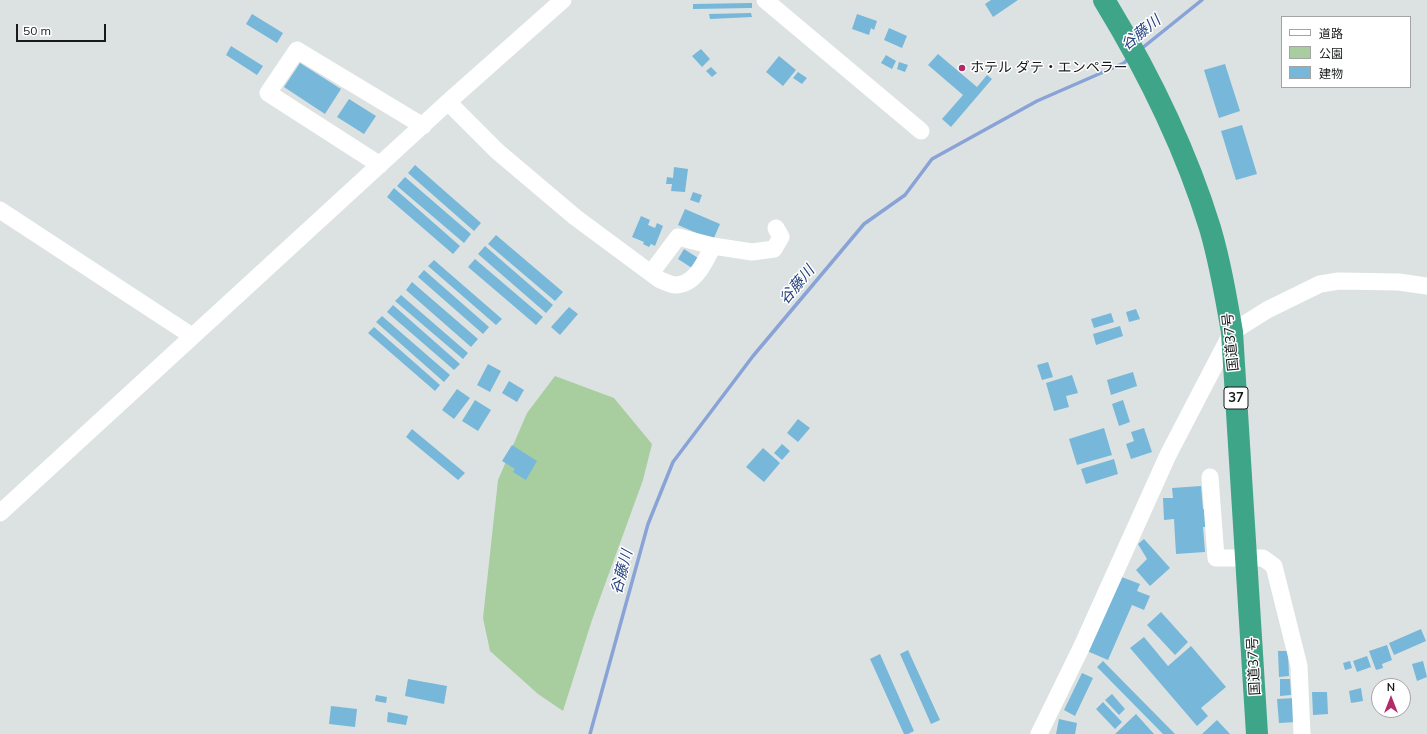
<!DOCTYPE html>
<html>
<head>
<meta charset="utf-8">
<style>
	body { margin:0 }
	#map { position:relative; width:1427px; height:734px; overflow:hidden; background:#dce2e2; font-family:Mulish,"Noto Sans JP",sans-serif }
	canvas { display:block }
	.legend { position:absolute; left:1281px; top:16px; width:130px; height:72px; box-sizing:border-box; background:#fff; border:1px solid #a3a4a4; margin:0; padding:5px 7px; list-style:none; font-size:12px; color:#191b1b }
	.legend li { display:flex; align-items:center; gap:8px; height:20px }
	.legend b { width:20px; border:1px solid #a3a4a4 }
	.north { position:absolute; left:1371px; top:678px; width:40px; height:40px; box-sizing:border-box; background:#fff; border:1px solid #a3a4a4; border-radius:50%; rotate:0deg; font-size:11px; font-weight:700; line-height:16px; text-align:center; color:#191b1b }
	.north::after { content:''; display:block; margin:auto; width:14px; height:18px; background:#b32a69; clip-path:polygon(50% 0,100% 100%,50% 72%,0 100%) }
	.scale { position:absolute; left:16px; top:24px; width:90px; height:18px; box-sizing:border-box; border:2px solid #191b1b; border-top:0; padding-left:5px; font-size:12px; line-height:14px; white-space:nowrap; color:#191b1b; -webkit-text-stroke:3px #fff; paint-order:stroke }
</style>
</head>
<body>
<div id="map">
<canvas width="1427" height="734"></canvas>
<ul class="legend">
<li><b style="height:5px;background:#fff"></b>道路</li>
<li><b style="height:11px;background:#a8cea0"></b>公園</li>
<li><b style="height:11px;background:#77b7d9"></b>建物</li>
</ul>
<div class="north">N</div>
<div class="scale">50 m</div>
</div>
<script>
const context = document.querySelector('canvas').getContext('2d');
context.lineJoin = 'round';
function paint(path, color) { context.fillStyle = color; context.fill(path, 'evenodd'); }
function strokePath(path, color, width, dash) { context.strokeStyle = color; context.lineWidth = width; context.lineCap = dash ? 'butt' : 'round'; context.setLineDash(dash || []); context.stroke(path); }
function label(font, color, halo, rows, align = 'center') {
  context.font = font + ' Mulish,"Noto Sans JP",sans-serif'; context.lineWidth = 3; context.setLineDash([]); context.textBaseline = 'middle'; context.strokeStyle = halo; context.fillStyle = color; for (const [text, x, y, turn = 0] of rows) {
    context.save(); context.translate(x, y); context.rotate((+turn || 0) * Math.PI / 180); context.textAlign = isNaN(turn) ? turn : align; if (halo) context.strokeText(text, 0, 0); context.fillText(text, 0, 0); context.restore();
  }
}
const green = new Path2D(`
	M 555,376 L 614,398 L 652,444 L 643,480 L 592,620 L 563,711 L 538,694 L 490,651 L 483,618 L 498,480 L 527,413 Z`);
const stream = new Path2D(`
	M 1141,49 L 1202,0
	M 590,734 L 648,524 L 673,462 L 753,356 L 864,224 L 905,195 L 932,159 L 1037,101 L 1124,63 L 1129,58`);
const building = new Path2D(`
	M 991,0 L 1018,0 L 993,17 L 985,4 Z
	M 752,3 L 752,8 L 693,9 L 693,4 Z
	M 751,13 L 752,17 L 710,19 L 709,14 Z
	M 252,14 L 283,33 L 277,43 L 246,24 Z
	M 857,14 L 877,21 L 874,30 L 871,28 L 869,35 L 852,29 Z
	M 889,28 L 907,36 L 902,48 L 884,40 Z
	M 231,46 L 263,66 L 257,75 L 226,55 Z
	M 701,49 L 710,59 L 702,67 L 692,56 Z
	M 938,54 L 977,87 L 987,75 L 992,79 L 951,127 L 942,119 L 963,95 L 928,65 Z
	M 886,55 L 896,61 L 892,69 L 881,63 Z
	M 779,56 L 796,70 L 783,86 L 766,72 Z
	M 899,62 L 908,65 L 905,72 L 897,69 Z
	M 300,63 L 341,89 L 325,114 L 284,87 Z
	M 1225,64 L 1240,111 L 1219,118 L 1204,70 Z
	M 711,67 L 717,73 L 712,77 L 706,71 Z
	M 798,72 L 807,78 L 802,84 L 793,78 Z
	M 349,99 L 376,116 L 364,134 L 337,117 Z
	M 1242,125 L 1257,174 L 1236,180 L 1221,131 Z
	M 415,165 L 481,223 L 474,231 L 408,173 Z
	M 674,167 L 688,169 L 685,192 L 671,191 L 672,184 L 666,184 L 667,177 L 673,178 Z
	M 405,177 L 471,234 L 464,243 L 397,186 Z
	M 394,188 L 460,246 L 453,254 L 387,197 Z
	M 693,192 L 702,195 L 699,203 L 690,200 Z
	M 685,209 L 720,224 L 713,240 L 678,225 Z
	M 641,216 L 650,220 L 648,225 L 655,228 L 657,223 L 663,226 L 655,246 L 651,244 L 649,247 L 643,244 L 644,242 L 632,237 Z
	M 496,235 L 563,292 L 555,301 L 488,244 Z
	M 485,246 L 553,305 L 546,313 L 478,254 Z
	M 684,249 L 698,258 L 692,268 L 678,259 Z
	M 475,259 L 543,317 L 536,325 L 468,267 Z
	M 434,260 L 502,319 L 496,325 L 428,266 Z
	M 424,270 L 489,327 L 483,334 L 418,277 Z
	M 412,282 L 478,339 L 471,347 L 406,290 Z
	M 401,295 L 468,353 L 463,359 L 395,301 Z
	M 393,305 L 460,364 L 454,370 L 387,312 Z
	M 569,307 L 578,314 L 560,335 L 551,327 Z
	M 1136,309 L 1140,319 L 1129,322 L 1126,312 Z
	M 1111,313 L 1114,322 L 1094,328 L 1091,319 Z
	M 382,316 L 450,375 L 444,382 L 376,322 Z
	M 1120,326 L 1123,336 L 1096,345 L 1093,334 Z
	M 374,327 L 440,385 L 435,391 L 368,333 Z
	M 1048,362 L 1053,377 L 1042,380 L 1037,365 Z
	M 488,364 L 501,371 L 490,392 L 477,385 Z
	M 1133,372 L 1137,386 L 1111,395 L 1107,380 Z
	M 1072,375 L 1078,393 L 1066,396 L 1069,407 L 1054,411 L 1046,383 Z
	M 509,381 L 524,390 L 517,402 L 502,393 Z
	M 457,389 L 470,398 L 454,419 L 442,410 Z
	M 475,400 L 491,410 L 478,431 L 462,421 Z
	M 1123,400 L 1130,422 L 1119,426 L 1112,404 Z
	M 798,419 L 810,428 L 798,442 L 787,433 Z
	M 1104,428 L 1112,455 L 1077,465 L 1069,439 Z
	M 1144,428 L 1152,452 L 1131,459 L 1126,444 L 1134,441 L 1131,432 Z
	M 412,429 L 465,473 L 458,480 L 406,437 Z
	M 782,444 L 790,451 L 782,460 L 774,453 Z
	M 512,445 L 537,461 L 526,480 L 513,472 L 515,469 L 502,461 Z
	M 763,448 L 780,463 L 764,482 L 746,467 Z
	M 1114,459 L 1118,474 L 1086,484 L 1081,469 Z
	M 1201,486 L 1203,509 L 1206,509 L 1207,527 L 1203,527 L 1205,552 L 1176,554 L 1174,519 L 1164,520 L 1163,498 L 1173,498 L 1172,488 Z
	M 1144,539 L 1170,568 L 1150,586 L 1136,570 L 1147,559 L 1138,544 Z
	M 1119,576 L 1140,584 L 1137,591 L 1150,596 L 1144,610 L 1132,605 L 1108,660 L 1087,651 Z
	M 1161,612 L 1188,642 L 1175,655 L 1147,625 Z
	M 1421,629 L 1426,641 L 1394,655 L 1389,643 Z
	M 1144,637 L 1168,666 L 1191,646 L 1226,687 L 1201,708 L 1208,716 L 1197,726 L 1130,648 Z
	M 1387,645 L 1392,660 L 1382,664 L 1383,668 L 1376,670 L 1369,651 Z
	M 908,650 L 940,720 L 931,724 L 900,654 Z
	M 1278,651 L 1288,651 L 1289,676 L 1279,677 Z
	M 880,654 L 914,731 L 908,734 L 904,734 L 870,659 Z
	M 1367,656 L 1371,667 L 1357,672 L 1353,661 Z
	M 1103,661 L 1175,734 L 1163,734 L 1097,667 Z
	M 1350,661 L 1352,668 L 1345,670 L 1343,663 Z
	M 1423,661 L 1427,677 L 1417,681 L 1412,664 Z
	M 1082,673 L 1093,678 L 1075,716 L 1064,710 Z
	M 408,679 L 447,686 L 444,704 L 405,696 Z
	M 1280,679 L 1290,679 L 1291,695 L 1280,696 Z
	M 1361,688 L 1363,701 L 1351,703 L 1349,691 Z
	M 1312,692 L 1327,692 L 1328,714 L 1313,715 Z
	M 1112,694 L 1125,709 L 1119,715 L 1105,700 Z
	M 376,695 L 387,697 L 386,703 L 375,701 Z
	M 1295,698 L 1296,722 L 1279,723 L 1277,699 Z
	M 1103,702 L 1122,722 L 1115,729 L 1096,709 Z
	M 331,706 L 357,709 L 355,727 L 329,724 Z
	M 388,712 L 408,716 L 406,725 L 387,722 Z
	M 1136,714 L 1154,734 L 1115,734 Z
	M 1059,719 L 1077,723 L 1075,734 L 1056,734 Z
	M 1217,720 L 1230,734 L 1202,734 Z`);
const minor = new Path2D(`
	M 765,0 L 921,131
	M 448,102 L 497,151 L 575,217 L 660,280 C 664,281 671,285 675,285 C 696,285 705,261 713,246 L 752,252 L 774,249 L 781,237 L 776,228
	M 380,165 L 268,93 L 297,50 L 423,126
	M 0,210 L 192,336
	M 651,273 L 678,237 L 713,246
	M 1210,477 L 1216,558 L 1263,558 L 1274,566 L 1299,666 L 1302,734
	M 0,513 L 448,102 L 563,0
	M 1039,734 L 1082,646 L 1168,455 L 1232,332 L 1267,310 L 1320,284 L 1339,281 L 1399,282 L 1427,286`);
const highway = new Path2D(`
	M 1104,0 C 1148,72 1185,147 1210,228 C 1220,262 1226,297 1232,332 L 1257,734`);
const markers = [
	[962,68,4,"#b32a69"]
];
const shields = [
	[1236,398,24]
];
const shieldNames = [
	["37",1236,398]
];
const poiNames = [
	["ホテル ダテ・エンペラー",970,68]
];
const streetNames = [
	["国道37号",1231,342,-96],
	["国道37号",1254,666,-93]
];
const waterNames = [
	["谷藤川",1141,33,-39],
	["谷藤川",797,285,-50],
	["谷藤川",622,572,-75]
];
paint(green, '#a8cea0');
strokePath(stream, '#89a3d7', 3.5);
paint(building, '#77b7d9');
strokePath(minor, '#fff', 17);
strokePath(highway, '#3ea588', 22);
for (const [x, y, r, color] of markers) { const dot = new Path2D(); dot.arc(x, y, r, 0, 2 * Math.PI); context.fillStyle = color; context.fill(dot); strokePath(dot, '#fff', 1.5); }
for (const [x, y, w] of shields) { const box = new Path2D(); box.roundRect(x - w / 2, y - 11, w, 22, 3); context.fillStyle = '#fff'; context.fill(box); strokePath(box, '#191b1b', 1); }
label('bold 13px', '#191b1b', null, shieldNames);
label('14px', '#191b1b', '#fff', poiNames, 'left');
label('14px', '#191b1b', '#fff', streetNames);
label('italic 15px', '#25407f', '#fff', waterNames);
</script>
</body>
</html>
